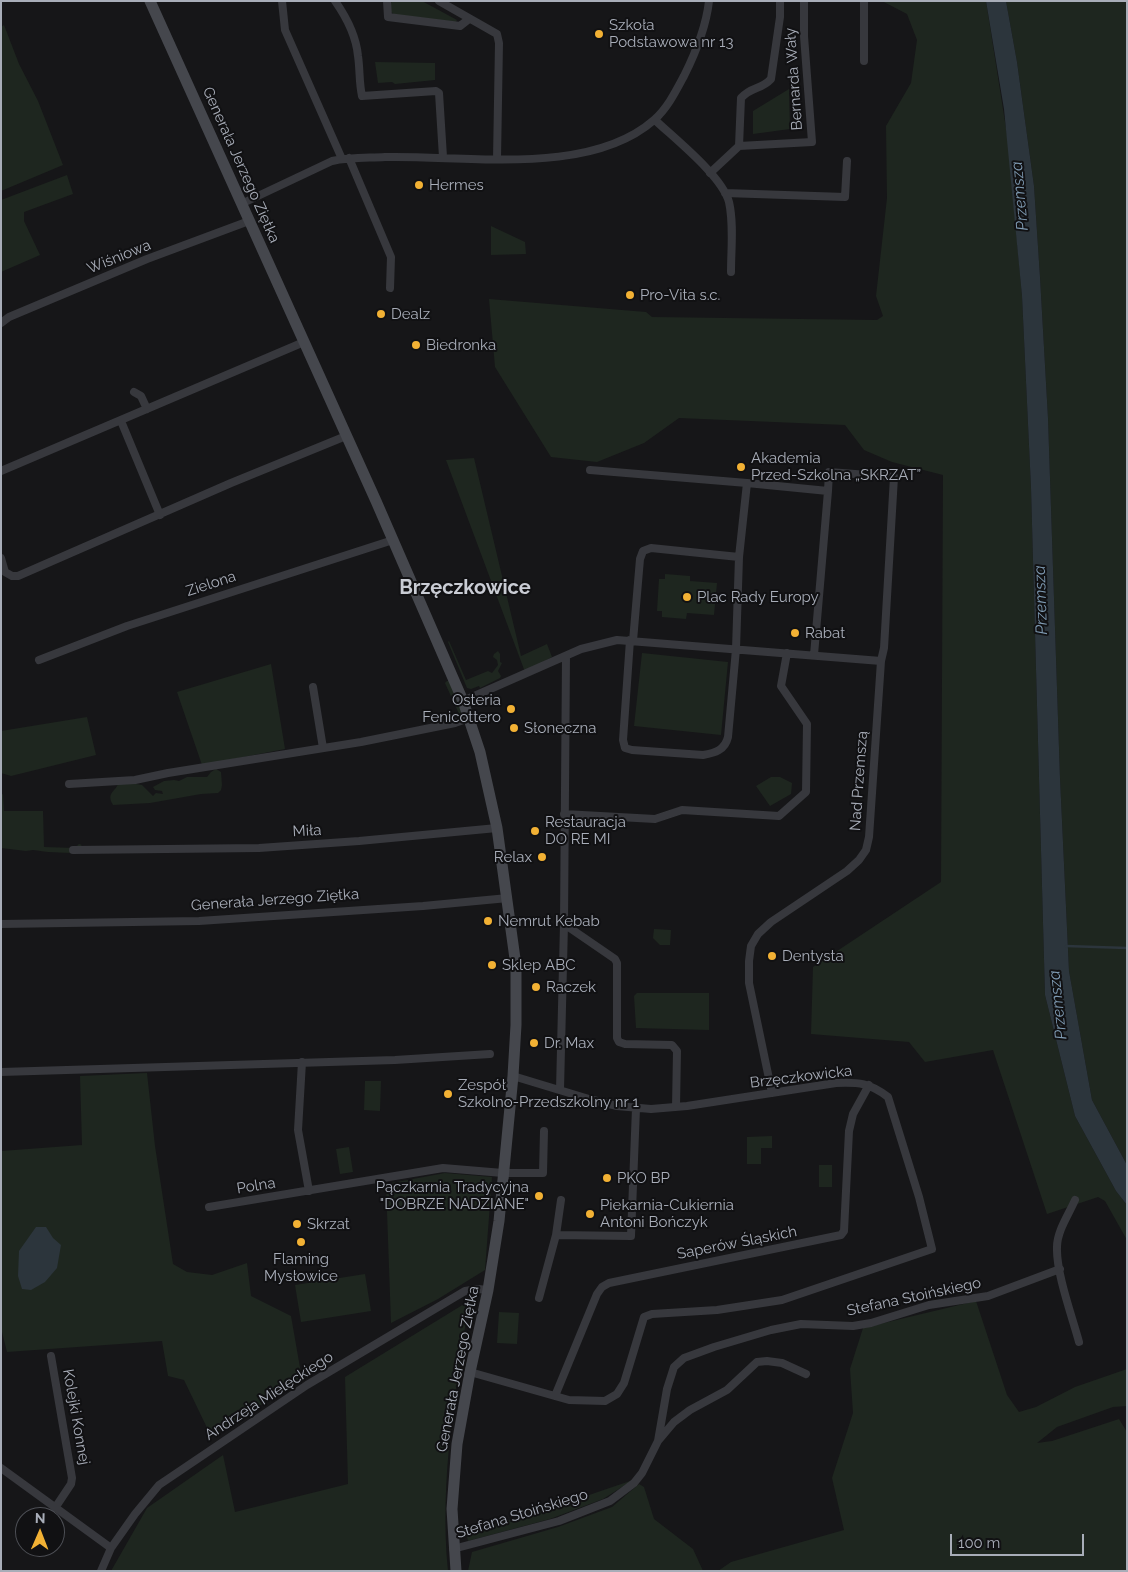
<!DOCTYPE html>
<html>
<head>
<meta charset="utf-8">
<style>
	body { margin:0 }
	#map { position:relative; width:1128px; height:1572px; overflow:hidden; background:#161618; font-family:Raleway,sans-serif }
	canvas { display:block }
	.frame { position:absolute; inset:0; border:2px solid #a8adb8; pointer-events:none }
	.north { position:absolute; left:15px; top:1507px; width:50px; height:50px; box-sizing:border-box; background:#111113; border:1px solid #4d4f55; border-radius:50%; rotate:1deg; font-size:14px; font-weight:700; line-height:20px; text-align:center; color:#a8adb8 }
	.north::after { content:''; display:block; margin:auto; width:18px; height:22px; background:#f2b134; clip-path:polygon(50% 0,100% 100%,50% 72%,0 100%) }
	.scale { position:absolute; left:950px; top:1534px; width:134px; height:22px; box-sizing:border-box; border:2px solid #a8adb8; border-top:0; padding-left:6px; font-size:15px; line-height:18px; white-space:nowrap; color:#a8adb8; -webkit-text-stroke:4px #111113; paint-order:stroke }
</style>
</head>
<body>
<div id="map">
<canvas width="1128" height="1572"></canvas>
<div class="frame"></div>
<div class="north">N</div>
<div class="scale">100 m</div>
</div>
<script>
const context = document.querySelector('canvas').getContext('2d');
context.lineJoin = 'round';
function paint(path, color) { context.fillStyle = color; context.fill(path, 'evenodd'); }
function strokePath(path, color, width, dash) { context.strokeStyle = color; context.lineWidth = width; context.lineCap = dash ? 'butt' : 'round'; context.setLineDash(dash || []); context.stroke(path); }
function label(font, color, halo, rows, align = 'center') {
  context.font = font + ' Raleway,sans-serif'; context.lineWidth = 4; context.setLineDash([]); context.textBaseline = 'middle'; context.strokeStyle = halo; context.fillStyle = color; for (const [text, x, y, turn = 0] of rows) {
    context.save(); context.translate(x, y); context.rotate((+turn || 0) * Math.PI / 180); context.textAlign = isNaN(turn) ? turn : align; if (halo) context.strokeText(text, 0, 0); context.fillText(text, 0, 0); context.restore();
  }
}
const green = new Path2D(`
	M 392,1 L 422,1 L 457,20 L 455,23 L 395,15 L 391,12 L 389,8 Z
	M 882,1 L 986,1 L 1008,141 L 1022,296 L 1031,488 L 1045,995 L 1075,1116 L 1116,1191 L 1127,1205 L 1127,1240 L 1105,1201 L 1098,1197 L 1047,1214 L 993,1050 L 925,1062 L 909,1042 L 811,1034 L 813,967 L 941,882 L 943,475 L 892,462 L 864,450 L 845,425 L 679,418 L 644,443 L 597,462 L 551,457 L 495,367 L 489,299 L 646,312 L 652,317 L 877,320 L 883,316 L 876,296 L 887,198 L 886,126 L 911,83 L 917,40 L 907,14 Z
	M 1006,1 L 1127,1 L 1127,1165 L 1092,1100 L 1069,971 L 1060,778 L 1048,418 L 1040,277 L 1034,186 L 1017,62 Z
	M 4,25 L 19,64 L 38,101 L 63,165 L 1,191 L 1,27 Z
	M 375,62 L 435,63 L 435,80 L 395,84 L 392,82 L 378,83 Z
	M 789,89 L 790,129 L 753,134 L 753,111 Z
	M 67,175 L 73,194 L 24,212 L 24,221 L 40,255 L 1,272 L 1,200 Z
	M 491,226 L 525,242 L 526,254 L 491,255 Z
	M 474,458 L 521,656 L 547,644 L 552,657 L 525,672 L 446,460 Z
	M 665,574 L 690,576 L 690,581 L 717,583 L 714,615 L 687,613 L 686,619 L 662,617 L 662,611 L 657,611 L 659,579 L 665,579 Z
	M 449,641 L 466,680 L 488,671 L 492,673 L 498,665 L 497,660 L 493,657 L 494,654 L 498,651 L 500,654 L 500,662 L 502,663 L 498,671 L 501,676 L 500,678 L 480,688 L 479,686 L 471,689 L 467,688 L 448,642 Z
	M 642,653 L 728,662 L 721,735 L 634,726 Z
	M 271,664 L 285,749 L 202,765 L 177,692 Z
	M 447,681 L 449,681 L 461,711 L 460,716 L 445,683 Z
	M 87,717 L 96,755 L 11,776 L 1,773 L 1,731 Z
	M 216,769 L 221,772 L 222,785 L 221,790 L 218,793 L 201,794 L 150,803 L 113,805 C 106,793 115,792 118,784 L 130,783 L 142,785 L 153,796 L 156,793 L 163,794 L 162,791 L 155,790 L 153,787 L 164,781 L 174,780 L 179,781 L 187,777 L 207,777 L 211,772 Z
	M 771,777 L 780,777 L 792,783 L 791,794 L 770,806 L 756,786 Z
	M 3,794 L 4,811 L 43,811 L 44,847 L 75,848 L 79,844 L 82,845 L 71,853 L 48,852 L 33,850 L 26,851 L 1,848 L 1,795 Z
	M 654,929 L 671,930 L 670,945 L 660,945 L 653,938 Z
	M 637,993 L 709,993 L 709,1030 L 636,1028 L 634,996 Z
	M 147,1073 L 155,1146 L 173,1264 L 187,1272 L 212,1275 L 247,1263 L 251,1296 L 291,1316 L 302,1379 L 211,1436 L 184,1380 L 168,1376 L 162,1341 L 7,1352 L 1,1328 L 1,1151 L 82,1145 L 80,1076 Z
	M 365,1081 L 381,1081 L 380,1111 L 364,1110 Z
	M 772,1136 L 772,1148 L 761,1148 L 761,1164 L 747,1164 L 747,1137 Z
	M 349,1147 L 353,1172 L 340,1174 L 336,1149 Z
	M 819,1165 L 832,1165 L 832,1187 L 819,1187 Z
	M 445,1173 L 492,1177 L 485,1270 L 438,1299 L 391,1323 L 386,1184 Z
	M 365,1274 L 371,1311 L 301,1322 L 295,1285 Z
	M 469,1301 C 456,1390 439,1480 448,1571 L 111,1571 L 147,1508 L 223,1455 L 235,1512 L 348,1484 L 345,1377 Z
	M 976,1301 L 1007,1395 L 1019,1412 L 1036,1407 L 1075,1387 L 1127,1369 L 1127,1406 L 1113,1407 L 1057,1427 L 1037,1443 L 1052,1441 L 1119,1419 L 1127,1432 L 1127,1571 L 718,1571 L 731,1562 L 844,1530 L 832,1478 L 853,1413 L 850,1369 L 863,1328 Z
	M 499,1312 L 519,1313 L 517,1344 L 497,1343 Z
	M 633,1480 L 603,1499 L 550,1519 L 468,1541 L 466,1532 L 551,1508 Z
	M 639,1484 L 644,1487 L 654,1519 L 693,1549 L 703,1571 L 468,1571 L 472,1552 L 558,1527 L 612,1507 Z`);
const water = new Path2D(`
	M 986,1 L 1006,1 L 1017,62 L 1034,186 L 1040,277 L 1048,418 L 1060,778 L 1069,971 L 1092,1100 L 1127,1165 L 1127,1205 L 1116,1191 L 1075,1116 L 1045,995 L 1031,488 L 1022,296 L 1004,109 Z
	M 36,1227 L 46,1227 L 53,1238 L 61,1245 L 57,1268 L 45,1282 L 31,1290 L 22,1289 L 18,1276 L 19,1251 Z`);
const stream = new Path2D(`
	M 1066,946 L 1127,948`);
const street = new Path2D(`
	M 282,1 L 285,30 L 342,159
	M 335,1 C 347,18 356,35 358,56 C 360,69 359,83 362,96 L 436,91 L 439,93 L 443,157
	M 387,1 L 388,17 L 460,26 L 469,19
	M 439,1 L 497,34 L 499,43 L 497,159
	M 864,1 L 864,61
	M 655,120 C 675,139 722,176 729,202 C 734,224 731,249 731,272
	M 739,146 L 741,98 C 752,86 761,90 771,79 L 780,17 L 780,1
	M 349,158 L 391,257 L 390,288
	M 710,173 L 739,146 L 812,142 L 804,36 L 804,1
	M 725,193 L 845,197 L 847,161
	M 241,204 L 332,161 C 350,157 367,158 385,157 C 467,155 589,177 654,120 C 667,109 676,91 684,76 C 696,52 706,28 709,1
	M 1,323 L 9,317 L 147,259 L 249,221
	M 134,392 L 141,396 L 147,409
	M 121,421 L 160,515
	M 590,470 L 747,483 L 739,557
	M 1,471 L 304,342
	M 747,483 L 828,491 L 814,655
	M 1,558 L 5,572 L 12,576 L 18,576 L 231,483 L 346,436
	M 630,640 L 623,740 L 625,748 L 632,750 L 703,755 C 715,753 725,750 728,737 L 736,649 L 739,557 L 651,548 L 643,551 L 640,559 L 633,641
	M 39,660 L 127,626 L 393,540
	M 313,687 L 323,748
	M 463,701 L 581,649 L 617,640 L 881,661
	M 69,784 L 135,780 L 168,773 L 361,742 L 455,723 L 469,718
	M 564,814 L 655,819 L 682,810 L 779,816 L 806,792 L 807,724 L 781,686 L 787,653
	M 73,850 L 259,848 L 359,841 L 497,828
	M 1,924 L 199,921 L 423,906 L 508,898
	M 564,924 L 615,959 L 617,963 L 617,1038 L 619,1042 L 625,1044 L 672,1045 L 677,1051 L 676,1107
	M 302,1062 L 298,1130 L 309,1191
	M 1,1072 L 395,1060 L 490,1054
	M 560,1090 L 564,924 L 566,656
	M 772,1093 L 749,983 L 749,961 L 751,946 L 758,934 L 771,922 L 847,871 L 859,860 L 866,850 L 869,837 L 881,661 L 884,648 L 894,477 L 829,472 L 828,491
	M 1075,1200 C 1069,1214 1057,1231 1057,1247 C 1056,1273 1072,1316 1079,1342
	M 209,1207 L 443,1168 L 503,1173 L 543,1173 L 544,1131
	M 556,1235 L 631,1236 L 636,1108
	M 539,1298 L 556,1235 L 561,1200
	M 51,1356 L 72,1478 L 71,1484 L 55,1508
	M 470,1372 L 569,1400 L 605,1401 L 617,1394 L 624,1383 L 644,1317 L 652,1314 L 717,1310 L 782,1300 L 932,1249 L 919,1197 L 888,1097 C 870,1083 859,1082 836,1083 L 687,1106 L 651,1109 L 617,1106 L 589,1099 L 513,1076
	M 555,1396 L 597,1294 L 602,1287 L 609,1283 L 841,1235 L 844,1231 L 849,1131 L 853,1114 L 869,1085
	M 658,1441 L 674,1422 L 690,1410 L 727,1390 L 757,1362 L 767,1361 L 782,1363 L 806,1374
	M 1,1468 L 111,1548
	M 453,1549 L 559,1521 L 610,1501 L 634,1483 L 642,1473 L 658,1441 L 667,1389 L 674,1367 L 684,1358 L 714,1347 L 771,1330 L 801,1324 L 853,1326 L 871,1323 L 929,1305 L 988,1296 L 1060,1269
	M 101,1571 L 111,1548 L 135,1514 L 159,1485 L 307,1385 L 465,1291 L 478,1289 L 488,1290`);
const secondary = new Path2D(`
	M 150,1 L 376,501 L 463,701 L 480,752 L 497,828 L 516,966 L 516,1025 L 513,1076 L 499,1221 L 488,1290 L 470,1372 L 457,1444 L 452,1509 L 456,1571`);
const markers = [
	[599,34,5,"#f2b134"],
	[419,185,5,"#f2b134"],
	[630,295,5,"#f2b134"],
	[381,314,5,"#f2b134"],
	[416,345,5,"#f2b134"],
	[741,467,5,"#f2b134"],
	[687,597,5,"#f2b134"],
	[795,633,5,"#f2b134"],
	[511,709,5,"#f2b134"],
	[514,728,5,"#f2b134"],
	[535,831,5,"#f2b134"],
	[542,857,5,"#f2b134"],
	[488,921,5,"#f2b134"],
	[772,956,5,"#f2b134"],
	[492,965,5,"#f2b134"],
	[536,987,5,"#f2b134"],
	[534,1043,5,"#f2b134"],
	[448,1094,5,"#f2b134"],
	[607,1178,5,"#f2b134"],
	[539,1196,5,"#f2b134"],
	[590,1214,5,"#f2b134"],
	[297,1224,5,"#f2b134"],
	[301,1242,5,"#f2b134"]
];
const poiNames = [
	["Szkoła",609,25],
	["Podstawowa nr 13",609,42],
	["Hermes",429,185],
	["Pro-Vita s.c.",640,295],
	["Dealz",391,314],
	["Biedronka",426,345],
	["Akademia",751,458],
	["Przed-Szkolna „SKRZAT”",751,475],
	["Plac Rady Europy",697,597],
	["Rabat",805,633],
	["Osteria",501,700,"right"],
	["Fenicottero",501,717,"right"],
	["Słoneczna",524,728],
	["Restauracja",545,822],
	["DO RE MI",545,839],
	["Relax",532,857,"right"],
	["Nemrut Kebab",498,921],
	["Dentysta",782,956],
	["Sklep ABC",502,965],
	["Raczek",546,987],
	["Dr. Max",544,1043],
	["Zespół",458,1085],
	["Szkolno-Przedszkolny nr 1",458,1102],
	["PKO BP",617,1178],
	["Pączkarnia Tradycyjna",529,1187,"right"],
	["\"DOBRZE NADZIANE\"",529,1204,"right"],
	["Piekarnia-Cukiernia",600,1205],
	["Antoni Bończyk",600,1222],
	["Skrzat",307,1224],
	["Flaming",301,1259,"center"],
	["Mysłowice",301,1276,"center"]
];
const streetNames = [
	["Bernarda Wały",794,79,-94],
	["Generała Jerzego Ziętka",241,165,66],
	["Wiśniowa",119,257,-22],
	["Zielona",211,584,-18],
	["Nad Przemszą",859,781,-86],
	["Miła",307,831,-3],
	["Generała Jerzego Ziętka",275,900,-4],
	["Brzęczkowicka",801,1077,-7],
	["Polna",256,1186,-9],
	["Saperów Śląskich",737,1243,-11],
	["Stefana Stoińskiego",914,1297,-12],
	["Generała Jerzego Ziętka",458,1369,-79],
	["Andrzeja Mielęckiego",269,1396,-33],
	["Kolejki Konnej",76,1417,80],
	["Stefana Stoińskiego",522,1514,-17]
];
const waterNames = [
	["Przemsza",1020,196,-95],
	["Przemsza",1041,600,-92],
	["Przemsza",1058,1005,-96]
];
const districtNames = [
	["Brzęczkowice",465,588]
];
paint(green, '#1e261f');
paint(water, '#2c353c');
strokePath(stream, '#2c353c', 2.5);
strokePath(street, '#37383d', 8);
strokePath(secondary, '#45474d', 11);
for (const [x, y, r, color] of markers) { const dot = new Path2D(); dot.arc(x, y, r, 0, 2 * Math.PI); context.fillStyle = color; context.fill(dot); strokePath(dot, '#111113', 2); }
label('15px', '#a8adb8', '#111113', poiNames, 'left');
label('15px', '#a8adb8', '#111113', streetNames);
label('italic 16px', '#7f9bb3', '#111113', waterNames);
label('bold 20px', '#c9ccd4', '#111113', districtNames);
</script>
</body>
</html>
